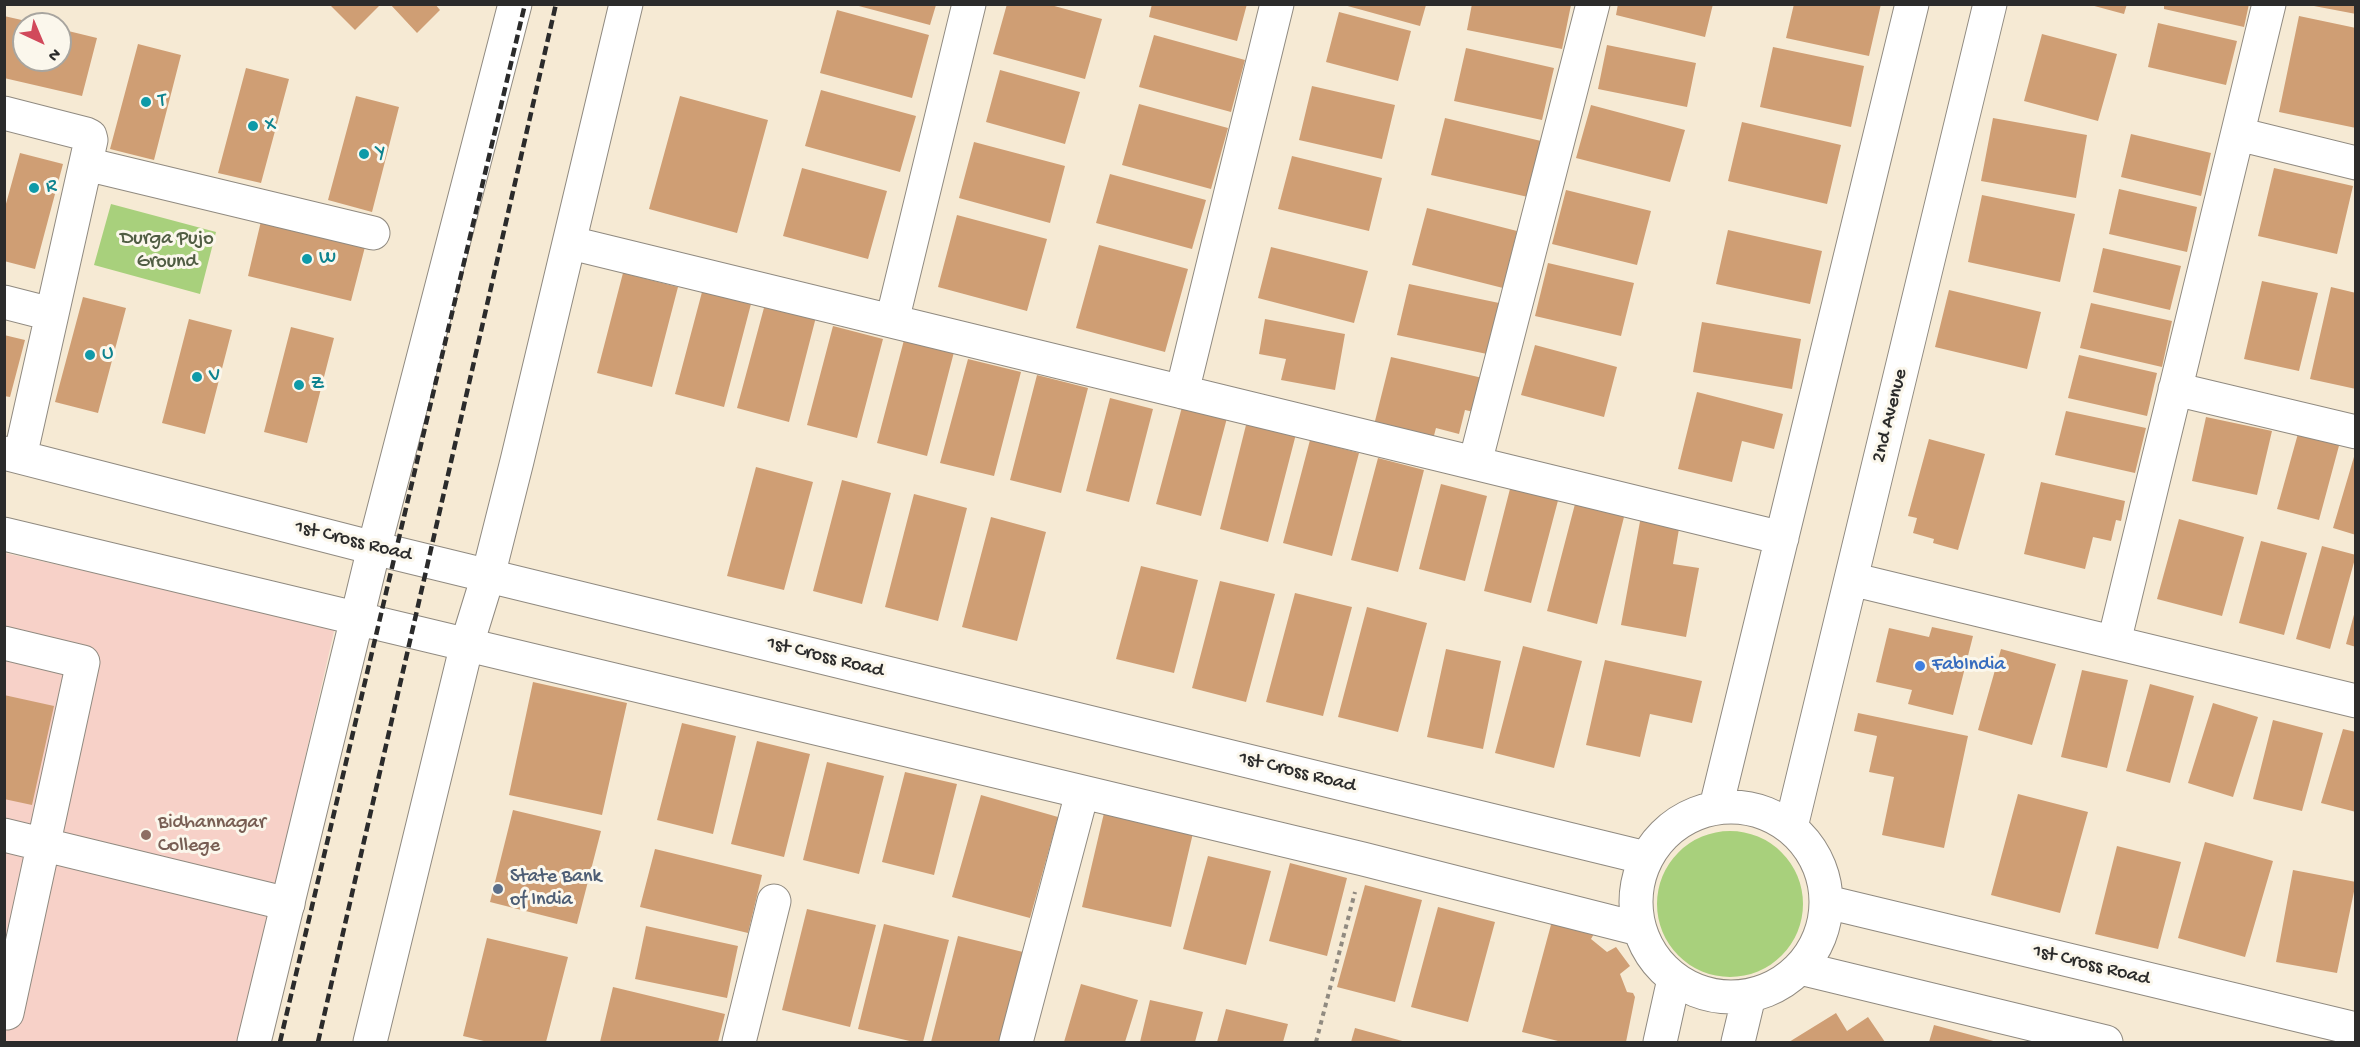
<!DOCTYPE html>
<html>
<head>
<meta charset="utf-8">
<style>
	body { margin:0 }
	#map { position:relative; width:2360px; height:1047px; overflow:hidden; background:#f6ead4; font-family:"Gochi Hand",sans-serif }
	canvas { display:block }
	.frame { position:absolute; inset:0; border:6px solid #2b2b2b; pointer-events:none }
	.north { position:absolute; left:12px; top:12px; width:60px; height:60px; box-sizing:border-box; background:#fbf7ec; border:2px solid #a8a59f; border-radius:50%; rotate:136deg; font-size:16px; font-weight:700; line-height:24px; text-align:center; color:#2b2b2b }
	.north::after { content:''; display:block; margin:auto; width:21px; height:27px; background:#d1495b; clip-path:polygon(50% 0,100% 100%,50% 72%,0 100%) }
</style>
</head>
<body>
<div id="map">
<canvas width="2360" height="1047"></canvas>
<div class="frame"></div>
<div class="north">N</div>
</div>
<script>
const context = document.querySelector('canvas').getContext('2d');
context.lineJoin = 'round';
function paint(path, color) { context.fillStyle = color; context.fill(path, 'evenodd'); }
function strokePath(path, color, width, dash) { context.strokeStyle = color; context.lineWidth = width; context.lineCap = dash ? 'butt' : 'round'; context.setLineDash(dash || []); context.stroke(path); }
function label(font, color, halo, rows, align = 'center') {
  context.font = font + ' "Gochi Hand",sans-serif'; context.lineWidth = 6; context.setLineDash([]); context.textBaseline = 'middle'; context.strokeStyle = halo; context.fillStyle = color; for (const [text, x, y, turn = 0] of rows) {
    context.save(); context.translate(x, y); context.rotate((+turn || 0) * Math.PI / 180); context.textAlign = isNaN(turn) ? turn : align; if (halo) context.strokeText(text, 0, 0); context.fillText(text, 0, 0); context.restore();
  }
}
const built = new Path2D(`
	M 5,553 L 335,627 L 240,1042 L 5,1042 Z`);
const green = new Path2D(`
	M 111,204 L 216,232 L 200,294 L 94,265 Z
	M1657 904a73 73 0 1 1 146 0a73 73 0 1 1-146 0Z`);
const building = new Path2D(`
	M 329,4 L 381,4 L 355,30 Z
	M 390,4 L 435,4 L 440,10 L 417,33 Z
	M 1007,4 L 1047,4 L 1102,19 L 1085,79 L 993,54 Z
	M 1152,4 L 1247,4 L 1237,41 L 1149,17 Z
	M 1472,4 L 1571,5 L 1562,49 L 1467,30 Z
	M 1618,4 L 1713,4 L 1705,37 L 1616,15 Z
	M 1794,4 L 1881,4 L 1869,56 L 1786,38 Z
	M 2087,4 L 2127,4 L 2124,14 Z
	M 2164,4 L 2249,4 L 2244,27 L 2164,9 Z
	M 2314,4 L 2356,4 L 2356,14 L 2314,6 Z
	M 855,5 L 936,5 L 930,25 Z
	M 1344,5 L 1426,5 L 1420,26 Z
	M 837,10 L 929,35 L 912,98 L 820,73 Z
	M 1339,12 L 1411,31 L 1398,81 L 1326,62 Z
	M 4,16 L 35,23 L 24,24 L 24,60 L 60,60 L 60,29 L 97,38 L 82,96 L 4,78 Z
	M 2299,16 L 2356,28 L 2356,128 L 2279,112 Z
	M 2158,23 L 2237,41 L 2226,85 L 2148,67 Z
	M 2042,34 L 2117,54 L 2098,121 L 2024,101 Z
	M 1154,35 L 1245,60 L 1231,112 L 1139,87 Z
	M 138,44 L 181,55 L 154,160 L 110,149 Z
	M 1607,45 L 1696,63 L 1687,107 L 1598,89 Z
	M 1773,47 L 1864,66 L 1851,127 L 1760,107 Z
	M 1466,48 L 1554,68 L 1542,120 L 1454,101 Z
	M 246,68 L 289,79 L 261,183 L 218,173 Z
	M 1000,70 L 1080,92 L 1065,144 L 986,122 Z
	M 1312,86 L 1395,105 L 1382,159 L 1299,140 Z
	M 821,90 L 916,116 L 900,172 L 805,146 Z
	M 356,96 L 399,107 L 372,212 L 328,200 Z
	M 680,96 L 768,120 L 737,233 L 649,209 Z
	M 1139,104 L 1228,128 L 1211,189 L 1122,165 Z
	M 1591,105 L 1685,130 L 1670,182 L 1576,158 Z
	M 1445,118 L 1541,141 L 1528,197 L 1431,175 Z
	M 1993,118 L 2087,135 L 2076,198 L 1981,181 Z
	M 1742,122 L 1841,145 L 1827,204 L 1728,181 Z
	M 2131,134 L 2211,153 L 2201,196 L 2121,177 Z
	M 974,142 L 1065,166 L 1050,223 L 959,198 Z
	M 20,153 L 63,164 L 35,269 L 4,261 L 4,211 Z
	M 1292,156 L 1382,178 L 1369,231 L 1278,209 Z
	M 802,168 L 887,191 L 868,259 L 783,236 Z
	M 2274,168 L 2353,186 L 2337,254 L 2258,236 Z
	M 1110,174 L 1206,200 L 1192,249 L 1096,223 Z
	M 2119,189 L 2197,207 L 2187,252 L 2109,234 Z
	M 1566,190 L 1651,211 L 1637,265 L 1552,244 Z
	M 1982,195 L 2075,214 L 2060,282 L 1968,262 Z
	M 1427,208 L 1517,231 L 1503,288 L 1412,265 Z
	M 957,215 L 1047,239 L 1027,311 L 938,287 Z
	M 262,217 L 366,243 L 351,301 L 248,276 Z
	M 1728,230 L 1822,251 L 1810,304 L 1716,284 Z
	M 1099,245 L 1188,269 L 1165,352 L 1076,328 Z
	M 1271,247 L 1368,271 L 1354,323 L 1258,298 Z
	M 2103,248 L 2181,266 L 2170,310 L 2093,292 Z
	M 1548,263 L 1634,283 L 1621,336 L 1535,316 Z
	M 623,273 L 678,287 L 652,387 L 597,373 Z
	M 2262,281 L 2318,293 L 2299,371 L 2244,359 Z
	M 1409,284 L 1499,303 L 1487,354 L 1397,335 Z
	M 2331,287 L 2356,293 L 2356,389 L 2310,379 Z
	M 1949,290 L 2041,312 L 2027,369 L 1935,347 Z
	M 702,292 L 751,304 L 724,407 L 675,394 Z
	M 83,297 L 126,308 L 98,413 L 55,402 Z
	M 2091,303 L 2172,321 L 2162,367 L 2080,348 Z
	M 765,304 L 816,317 L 789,422 L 737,408 Z
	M 189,319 L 232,330 L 205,434 L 162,423 Z
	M 1265,319 L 1345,334 L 1335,390 L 1281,380 L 1286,359 L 1259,354 Z
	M 1702,322 L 1801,339 L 1792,389 L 1693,372 Z
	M 833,326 L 883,339 L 857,438 L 807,425 Z
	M 291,327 L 334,338 L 307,443 L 264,432 Z
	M 4,335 L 25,340 L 10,397 L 4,396 Z
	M 904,340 L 954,352 L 927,456 L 877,443 Z
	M 1535,345 L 1617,367 L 1604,417 L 1521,395 Z
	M 2079,355 L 2157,373 L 2147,416 L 2068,398 Z
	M 1391,357 L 1487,379 L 1478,413 L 1465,410 L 1459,434 L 1436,428 L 1432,443 L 1373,429 Z
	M 968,359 L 1021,372 L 994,476 L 940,463 Z
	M 1037,375 L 1088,388 L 1061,493 L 1010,480 Z
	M 1697,392 L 1783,414 L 1774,449 L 1742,441 L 1732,482 L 1678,469 Z
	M 1110,398 L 1153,409 L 1129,502 L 1086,491 Z
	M 1182,407 L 1227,418 L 1201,516 L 1156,504 Z
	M 2066,411 L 2146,428 L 2135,473 L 2055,455 Z
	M 2206,417 L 2272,431 L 2257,495 L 2192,481 Z
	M 1247,421 L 1296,434 L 1268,542 L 1220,529 Z
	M 2299,430 L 2340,442 L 2319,520 L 2277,509 Z
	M 1929,439 L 1985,454 L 1958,550 L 1933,543 L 1934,539 L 1913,533 L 1917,518 L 1908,516 Z
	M 1310,440 L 1359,453 L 1332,556 L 1283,543 Z
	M 2356,450 L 2356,535 L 2333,528 Z
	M 1378,458 L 1424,470 L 1398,572 L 1351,560 Z
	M 756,467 L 813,482 L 784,590 L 727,576 Z
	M 842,480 L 891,493 L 862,604 L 813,591 Z
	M 1512,481 L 1560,493 L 1531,603 L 1484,591 Z
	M 2041,482 L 2125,501 L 2121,521 L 2116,520 L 2111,541 L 2093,537 L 2085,569 L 2024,554 Z
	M 1441,484 L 1487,496 L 1465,581 L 1419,569 Z
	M 914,494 L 967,508 L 938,621 L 885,607 Z
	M 1575,504 L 1624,517 L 1597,624 L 1547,611 Z
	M 1641,516 L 1680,523 L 1673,564 L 1699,568 L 1686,637 L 1621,625 Z
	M 991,517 L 1046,532 L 1017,641 L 962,627 Z
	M 2179,519 L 2244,537 L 2222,616 L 2157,599 Z
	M 2261,541 L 2307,553 L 2284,635 L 2239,623 Z
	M 2322,546 L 2356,555 L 2330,649 L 2296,639 Z
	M 1141,566 L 1198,580 L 1174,673 L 1116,659 Z
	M 1220,581 L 1275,594 L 1246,702 L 1192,688 Z
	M 1295,593 L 1352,607 L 1323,716 L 1266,702 Z
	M 1367,607 L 1427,623 L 1398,732 L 1338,717 Z
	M 2355,611 L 2356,611 L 2356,647 L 2346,644 Z
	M 1932,627 L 1973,636 L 1953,715 L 1908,704 L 1912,690 L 1876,682 L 1889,628 L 1929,637 Z
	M 1523,646 L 1582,661 L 1554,768 L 1495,753 Z
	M 1446,649 L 1501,661 L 1483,749 L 1427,737 Z
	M 2001,649 L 2056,664 L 2032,745 L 1978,730 Z
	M 1605,660 L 1702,681 L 1692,723 L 1650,714 L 1640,757 L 1586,745 Z
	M 2082,670 L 2128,680 L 2107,768 L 2061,757 Z
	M 533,682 L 627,703 L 602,815 L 509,795 Z
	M 2150,684 L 2194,696 L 2170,783 L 2126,771 Z
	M 4,695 L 54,706 L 32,805 L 4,799 Z
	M 2213,703 L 2258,717 L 2233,797 L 2188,783 Z
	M 1858,713 L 1968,736 L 1944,848 L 1882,835 L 1894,777 L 1869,772 L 1877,736 L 1854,731 Z
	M 2273,720 L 2323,733 L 2302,811 L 2253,799 Z
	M 682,723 L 736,736 L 713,834 L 657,820 Z
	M 2343,729 L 2356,732 L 2356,812 L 2321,803 Z
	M 757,741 L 810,754 L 784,857 L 731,844 Z
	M 827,762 L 884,776 L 859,874 L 803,860 Z
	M 905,772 L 957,784 L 934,875 L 882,862 Z
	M 2018,794 L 2088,812 L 2060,913 L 1991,895 Z
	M 981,795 L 1058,817 L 1030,918 L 952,897 Z
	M 513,810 L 601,831 L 577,924 L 490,902 Z
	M 1104,813 L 1193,833 L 1171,927 L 1082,907 Z
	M 2205,842 L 2273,861 L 2245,957 L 2178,938 Z
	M 2117,846 L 2181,862 L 2158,949 L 2095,934 Z
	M 655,849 L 762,875 L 748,933 L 640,907 Z
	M 1208,856 L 1271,871 L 1246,965 L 1183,949 Z
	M 1290,863 L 1347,878 L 1327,956 L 1269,941 Z
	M 2293,870 L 2356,882 L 2337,973 L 2276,962 Z
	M 1365,885 L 1422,900 L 1395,1002 L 1337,987 Z
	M 1438,907 L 1495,922 L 1468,1022 L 1411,1007 Z
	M 807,909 L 876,925 L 850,1027 L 782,1010 Z
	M 1552,921 L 1595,932 L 1591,939 L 1607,952 L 1616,947 L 1630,966 L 1620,974 L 1627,992 L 1633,993 L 1635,997 L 1626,1042 L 1562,1042 L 1522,1032 Z
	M 884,924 L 949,940 L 923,1042 L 914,1042 L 858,1029 Z
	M 646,926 L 738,946 L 727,998 L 635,979 Z
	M 958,936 L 1027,953 L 1005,1042 L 931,1042 Z
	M 487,938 L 568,957 L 546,1042 L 488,1042 L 463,1036 Z
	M 1081,984 L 1138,1000 L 1125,1042 L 1064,1042 Z
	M 613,987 L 725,1014 L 718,1042 L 600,1042 Z
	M 1150,1000 L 1203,1012 L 1195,1042 L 1140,1042 Z
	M 1226,1009 L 1288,1024 L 1283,1042 L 1217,1042 Z
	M 1836,1013 L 1847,1031 L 1868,1017 L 1885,1042 L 1789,1042 Z
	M 1934,1025 L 1997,1042 L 1929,1042 Z
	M 1355,1028 L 1406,1042 L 1351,1042 Z`);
const path = new Path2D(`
	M 1316,1042 L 1355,892`);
const minor = new Path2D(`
	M 4,113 L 86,134 L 90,136 L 91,140 L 20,457
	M 2238,134 L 2356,163
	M 86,164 L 373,233
	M 571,243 L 1782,538
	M 4,302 L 51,314
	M 892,321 L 969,4
	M 2175,389 L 2356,432
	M 1182,392 L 1277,4
	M 4,453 L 374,548 L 1646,858
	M 1475,463 L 1593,4
	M 4,534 L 1363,859 L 1639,929
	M 1851,579 L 2356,701
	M 2114,642 L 2269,4
	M 4,643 L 83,662 L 7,1013 L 4,1012
	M1636 902a95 95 0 1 1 190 0a95 95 0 1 1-190 0Z
	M 1716,807 L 1912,4
	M 1791,827 L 1990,4
	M 4,835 L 288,904
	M 1827,902 L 2356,1029
	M 1800,968 L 2106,1042
	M 739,1042 L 774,901
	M 1016,1042 L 1082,793
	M 1660,1042 L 1674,979
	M 1738,1042 L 1749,996`);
const major = new Path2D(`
	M 254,1042 L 374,548 L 515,4
	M 370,1042 L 467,644 L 488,576 L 517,461 L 626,4`);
const rail = new Path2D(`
	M 280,1042 L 525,4
	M 318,1042 L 556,4`);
const markers = [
	[146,102,6,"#0f9aa8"],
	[253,126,6,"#0f9aa8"],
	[364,154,6,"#0f9aa8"],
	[34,188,6,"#0f9aa8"],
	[307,259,6,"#0f9aa8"],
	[90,355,6,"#0f9aa8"],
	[197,377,6,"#0f9aa8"],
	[299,385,6,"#0f9aa8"],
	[1920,666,6,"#3f7fe0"],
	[146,835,6,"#8d6e63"],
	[498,889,6,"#5c6f8a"]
];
const cultureNames = [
	["T",158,102],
	["X",265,126],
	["Y",376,154],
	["R",46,188],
	["W",319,259],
	["U",102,355],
	["V",209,377],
	["Z",311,385]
];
const parkNames = [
	["Durga Pujo",167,240],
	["Ground",167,263]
];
const streetNames = [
	["2nd Avenue",1891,416,-76],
	["1st Cross Road",353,542,14],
	["1st Cross Road",825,658,14],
	["1st Cross Road",1297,773,14],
	["1st Cross Road",2091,966,14]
];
const shopNames = [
	["FabIndia",1932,666]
];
const educationNames = [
	["Bidhannagar",158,824],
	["College",158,847]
];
const serviceNames = [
	["State Bank",510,878],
	["of India",510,901]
];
paint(built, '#f7d1c8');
paint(green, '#a8d07c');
paint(building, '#cf9e74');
strokePath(minor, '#908a80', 35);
strokePath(major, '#908a80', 35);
strokePath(path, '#908a80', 4, [4.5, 4.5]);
strokePath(minor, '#fff', 33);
strokePath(major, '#fff', 33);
strokePath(rail, '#2b2b2b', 4.5, [9, 4.5]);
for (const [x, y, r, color] of markers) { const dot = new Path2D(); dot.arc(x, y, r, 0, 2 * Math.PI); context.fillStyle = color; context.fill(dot); strokePath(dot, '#fbf7ec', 2); }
label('20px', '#0d838f', '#fbf7ec', cultureNames, 'left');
label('20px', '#505d43', '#fbf7ec', parkNames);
label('20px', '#2b2b2b', '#fbf7ec', streetNames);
label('20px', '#366cbe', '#fbf7ec', shopNames, 'left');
label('20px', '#785e54', '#fbf7ec', educationNames, 'left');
label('20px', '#4e5e75', '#fbf7ec', serviceNames, 'left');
</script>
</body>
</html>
